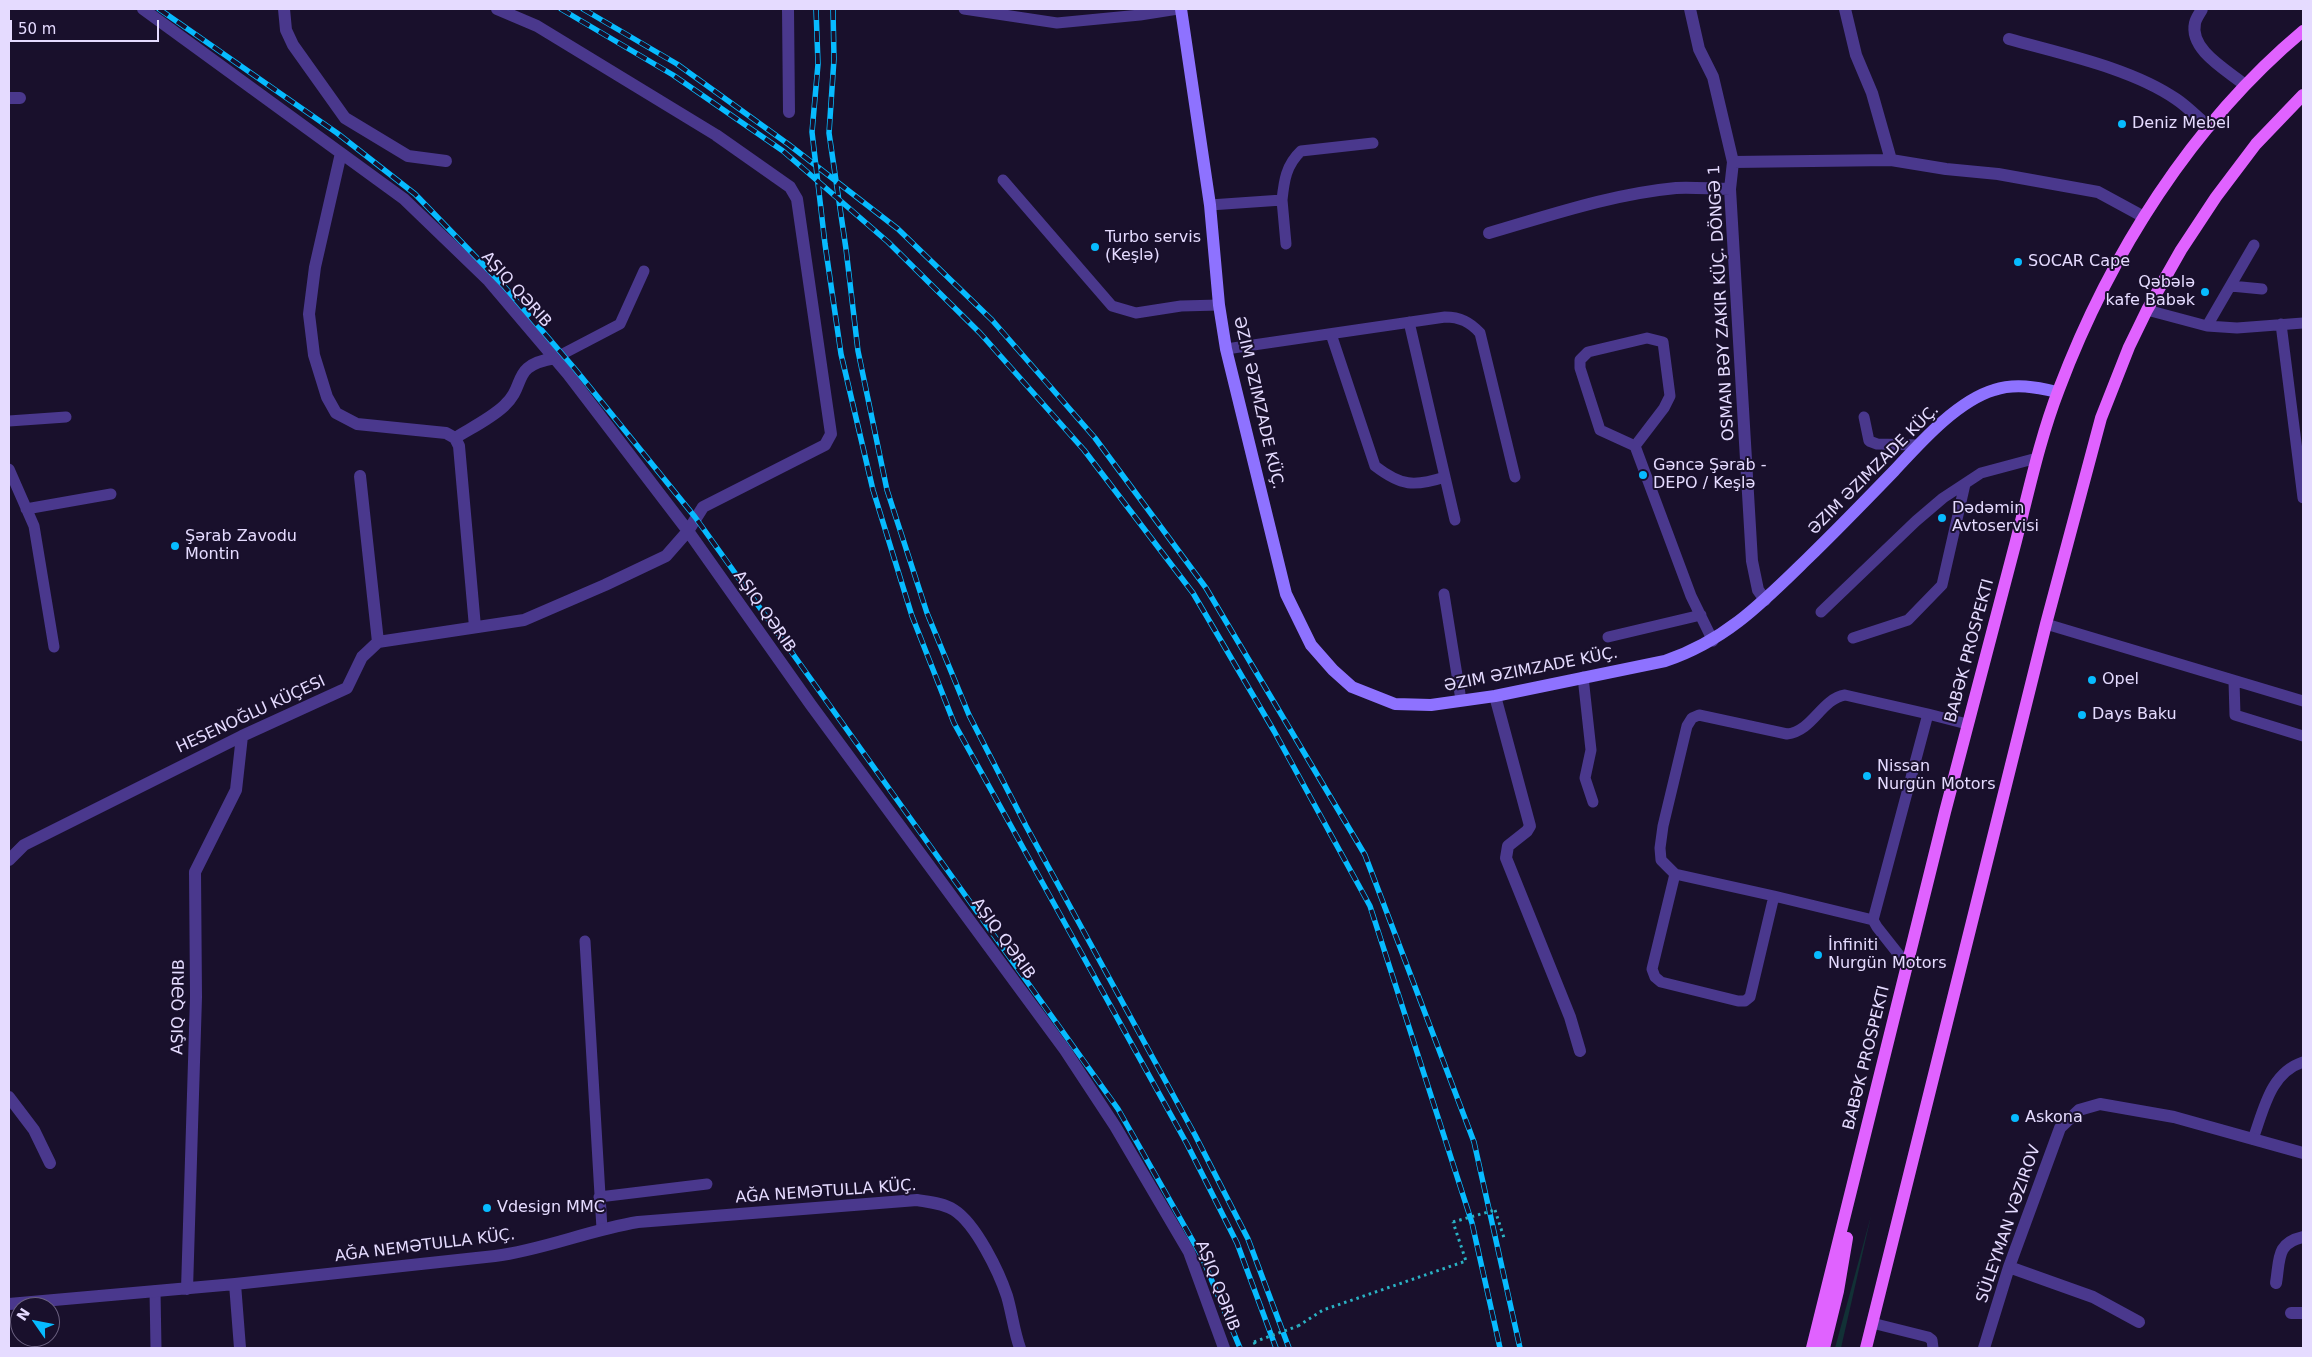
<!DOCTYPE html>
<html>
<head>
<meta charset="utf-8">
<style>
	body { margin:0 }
	#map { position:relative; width:2312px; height:1357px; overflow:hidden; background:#19102c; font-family:"DejaVu Sans",sans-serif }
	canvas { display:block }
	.frame { position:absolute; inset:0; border:10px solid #e5dbff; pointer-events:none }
	.north { position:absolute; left:10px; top:1297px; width:50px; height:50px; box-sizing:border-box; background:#19102c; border:1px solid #6b6180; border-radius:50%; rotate:303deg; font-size:14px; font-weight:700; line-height:20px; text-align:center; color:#e5dbff }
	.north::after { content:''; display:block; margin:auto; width:18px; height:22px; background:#07bbff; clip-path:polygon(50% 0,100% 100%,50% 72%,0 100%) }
	.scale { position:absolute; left:10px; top:20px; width:149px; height:22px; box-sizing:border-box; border:2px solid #e5dbff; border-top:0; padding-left:6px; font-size:15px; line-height:18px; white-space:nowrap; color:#e5dbff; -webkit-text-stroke:4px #19102c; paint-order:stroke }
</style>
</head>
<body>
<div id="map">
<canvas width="2312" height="1357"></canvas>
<div class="frame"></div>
<div class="north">N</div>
<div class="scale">50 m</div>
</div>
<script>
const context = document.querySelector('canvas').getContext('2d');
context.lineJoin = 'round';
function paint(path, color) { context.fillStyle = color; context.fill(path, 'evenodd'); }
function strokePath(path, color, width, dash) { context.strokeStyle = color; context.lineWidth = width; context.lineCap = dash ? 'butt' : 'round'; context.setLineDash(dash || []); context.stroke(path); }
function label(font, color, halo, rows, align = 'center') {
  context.font = font + ' "DejaVu Sans",sans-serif'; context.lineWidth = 4; context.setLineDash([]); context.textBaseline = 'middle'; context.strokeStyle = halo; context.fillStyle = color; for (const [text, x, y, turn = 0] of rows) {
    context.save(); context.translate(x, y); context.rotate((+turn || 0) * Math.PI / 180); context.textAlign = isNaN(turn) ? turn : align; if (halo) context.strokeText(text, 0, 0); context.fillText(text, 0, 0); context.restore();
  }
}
const green = new Path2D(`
	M 1871,1216 L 1841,1348 L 1835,1348 Z`);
const path = new Path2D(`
	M 1495,1210 L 1505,1241
	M 1298,1326 L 1323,1310 L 1466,1261 L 1453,1222
	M 1254,1342 L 1257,1348`);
const lane = new Path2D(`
	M 964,9 L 1057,23 L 1140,15 L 1178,9
	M 1003,180 L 1112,306 L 1136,313 L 1181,306 L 1219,305
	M 1282,200 C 1284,181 1286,165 1301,151 L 1373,143
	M 1210,205 L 1282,200 L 1286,244
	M 2231,286 L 2262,289
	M 2147,310 L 2207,326 L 2237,328 L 2303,323
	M 1409,322 L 1455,520
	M 2281,324 L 2303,498
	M 2207,326 L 2254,245
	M 1331,334 L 1375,466 C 1401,486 1414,487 1445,477
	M 1226,349 L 1445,317 C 1460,317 1470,322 1480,333 L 1515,477
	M 555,358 L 620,324 L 644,271
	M 1864,417 L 1869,441 L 1877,444 L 1918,445
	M 9,421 L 66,417
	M 1635,446 L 1664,408 L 1670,396 L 1663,342 L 1647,338 L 1588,352 L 1580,360 L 1580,368 L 1600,430 L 1635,446 L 1691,596 L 1713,641
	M 9,469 L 34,526 L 54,647
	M 26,509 L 111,494
	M 1444,594 L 1461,700
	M 1821,612 L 1916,521 L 1943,498 L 1981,473 L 2037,458
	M 2046,624 L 2303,701
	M 1608,637 L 1701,615
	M 1853,638 L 1908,620 L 1942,585 L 1965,484
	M 1583,677 L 1591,750 L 1585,778 L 1593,802
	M 2234,681 L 2235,715 L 2303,736
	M 1675,874 L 1652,969 L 1655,977 L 1661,982 L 1738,1001 L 1745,1001 L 1750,997 L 1774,896 L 1675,874 L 1661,860 L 1660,848 L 1663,826 L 1687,726 L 1692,718 L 1699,715 L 1787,734 C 1813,731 1821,699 1845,695 L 1928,714
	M 1774,896 L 1873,920
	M 585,941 L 602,1229
	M 1907,965 L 1877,927 L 1873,920 L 1928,714 L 1967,724
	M 2253,1139 C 2264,1109 2270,1073 2303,1062
	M 599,1197 L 707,1184
	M 155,1291 L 156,1348
	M 1872,1323 L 1928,1337 L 1932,1340 L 1933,1348`);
const street = new Path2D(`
	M 143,9 L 404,199 L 489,281 L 568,374 L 688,531 L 811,705 L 1065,1050 L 1115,1126 L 1189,1252 L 1224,1348
	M 284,9 L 286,30 L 293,45 L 345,118 L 408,156 L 446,161
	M 788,9 L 789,112
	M 1690,9 L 1699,49 L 1713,77 L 1733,162 L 1730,189 L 1752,561 L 1758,590 L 1765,600
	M 1845,9 L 1856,55 L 1872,93 L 1891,160
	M 2202,9 C 2200,13 2196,18 2195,23 C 2189,50 2227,70 2245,85
	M 2009,39 C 2062,54 2131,68 2176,99 C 2188,107 2198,118 2209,127
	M 9,98 L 20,98
	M 341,153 L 315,267 L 309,314 L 314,355 L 327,397 L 336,413 L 357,424 L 446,433 L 455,438 L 459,446 L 475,627
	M 1733,162 L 1891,160 L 1946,169 L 1998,174 L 2098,192 L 2144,217
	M 1489,233 C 1551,215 1612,194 1676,188 C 1694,187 1712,189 1730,189
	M 455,438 C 471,428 490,419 504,406 C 528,384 509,366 555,358
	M 360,476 L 378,642
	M 1495,696 L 1530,826 L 1527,831 L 1508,846 L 1506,858 L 1570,1017 L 1580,1051
	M 9,860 L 24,845 L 242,736 L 347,688 L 362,657 L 378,642 L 524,620 L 605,585 L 666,556 L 688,531 L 703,507 L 825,445 L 831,434 L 797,199 L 790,187 L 716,135 L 537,26 L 497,9
	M 9,1097 L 34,1130 L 50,1163
	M 2009,1267 L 2093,1297 L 2139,1322
	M 2276,1283 C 2280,1259 2276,1243 2303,1237
	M 235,1284 L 240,1348
	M 187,1289 L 196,997 L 195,872 L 236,790 L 242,736
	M 9,1304 L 235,1284 L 495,1256 C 543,1250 589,1230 638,1222 L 917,1200 C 929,1202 943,1203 954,1210 C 976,1224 999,1272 1007,1296 C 1012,1313 1014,1332 1020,1348
	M 2291,1313 L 2303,1313
	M 1984,1348 L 2009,1267 L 2060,1128 L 2079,1110 L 2100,1104 L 2174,1117 L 2303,1153`);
const secondary = new Path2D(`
	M 1181,9 L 1210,205 L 1219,305 L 1226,349 L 1286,594 L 1311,645 L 1333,670 L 1352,687 L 1395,704 L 1431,705 L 1495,696 L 1665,661 C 1725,641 1762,603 1806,560 C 1836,531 1865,501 1894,471 C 1920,443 1957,401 1994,390 C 2015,383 2036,387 2057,392`);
const primary = new Path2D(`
	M 1812,1348 C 1856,1169 1900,990 1945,812 C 1968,721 1992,631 2016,541 C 2029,490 2040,438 2059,389 C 2110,254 2192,124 2303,31
	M 1824,1348 L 1838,1291 L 1847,1238
	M 1866,1348 L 2046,624 L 2101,418 L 2129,347 L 2147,310 L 2181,250 L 2216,197 L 2256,144 L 2303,95`);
const rail = new Path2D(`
	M 159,9 L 337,133 L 415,194 L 503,285 L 575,369 L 695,517 L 1118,1109 L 1202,1257 L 1240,1348
	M 561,9 L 673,75 L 783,151 L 888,242 L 980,333 L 1084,450 L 1193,593 L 1274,731 L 1370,906 L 1472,1223 L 1500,1348
	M 583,9 L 677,64 L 788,144 L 898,229 L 992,320 L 1095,438 L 1206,588 L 1365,855 L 1474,1142 L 1520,1348
	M 816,9 L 818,64 L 812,132 L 825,244 L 841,354 L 873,490 L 912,616 L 954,723 L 1187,1144 L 1237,1243 L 1276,1348
	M 833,9 L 834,59 L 829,133 L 846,249 L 858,351 L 887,490 L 927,613 L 969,715 L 1026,826 L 1195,1135 L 1248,1239 L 1289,1348`);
const pathBridge = new Path2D(`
	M 1453,1222 L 1495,1210
	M 1254,1342 L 1298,1326`);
const markers = [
	[2122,124,5,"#07bbff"],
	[1095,247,5,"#07bbff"],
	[2018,262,5,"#07bbff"],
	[2205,292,5,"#07bbff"],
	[1643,475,5,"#07bbff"],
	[1942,518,5,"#07bbff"],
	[175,546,5,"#07bbff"],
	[2092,680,5,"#07bbff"],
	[2082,715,5,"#07bbff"],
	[1867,776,5,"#07bbff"],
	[1818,955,5,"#07bbff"],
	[2015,1118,5,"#07bbff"],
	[487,1208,5,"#07bbff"]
];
const poiNames = [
	["Deniz Mebel",2132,124],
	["Turbo servis",1105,238],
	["(Keşlə)",1105,256],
	["SOCAR Cape",2028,262],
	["Qəbələ",2195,283,"right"],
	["kafe Babək",2195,301,"right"],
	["Gəncə Şərab -",1653,466],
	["DEPO / Keşlə",1653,484],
	["Dədəmin",1952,509],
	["Avtoservisi",1952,527],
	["Şərab Zavodu",185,537],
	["Montin",185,555],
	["Opel",2102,680],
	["Days Baku",2092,715],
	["Nissan",1877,767],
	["Nurgün Motors",1877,785],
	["İnfiniti",1828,946],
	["Nurgün Motors",1828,964],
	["Askona",2025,1118],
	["Vdesign MMC",497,1208]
];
const streetNames = [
	["AŞIQ QƏRIB",516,290,48],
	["OSMAN BƏY ZAKIR KÜÇ. DÖNGƏ 1",1722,303,-93],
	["ƏZIM ƏZIMZADE KÜÇ.",1258,403,77],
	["ƏZIM ƏZIMZADE KÜÇ.",1874,470,-45],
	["AŞIQ QƏRIB",764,612,55],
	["BABƏK PROSPEKTI",1970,651,-75],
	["ƏZIM ƏZIMZADE KÜÇ.",1531,670,-11],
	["HESENOĞLU KÜÇESI",251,715,-25],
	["AŞIQ QƏRIB",1003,939,54],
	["AŞIQ QƏRIB",179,1007,-89],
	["BABƏK PROSPEKTI",1867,1058,-76],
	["AĞA NEMƏTULLA KÜÇ.",826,1192,-4],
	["SÜLEYMAN VƏZIROV",2009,1224,-71],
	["AĞA NEMƏTULLA KÜÇ.",425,1246,-7],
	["AŞIQ QƏRIB",1217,1286,69]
];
paint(green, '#123136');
strokePath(path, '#2ab2c4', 3, [2.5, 4]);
strokePath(lane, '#4a388d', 11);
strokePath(street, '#4a388d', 12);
strokePath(secondary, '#8e72ff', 12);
strokePath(primary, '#e062ff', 12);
strokePath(rail, '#07bbff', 5.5);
strokePath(rail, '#19102c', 4, [11]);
strokePath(pathBridge, '#2ab2c4', 3, [2.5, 4]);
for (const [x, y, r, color] of markers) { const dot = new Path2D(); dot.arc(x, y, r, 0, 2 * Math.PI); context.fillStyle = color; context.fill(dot); strokePath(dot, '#19102c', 2); }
label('16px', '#e5dbff', '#19102c', poiNames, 'left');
label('16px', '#e5dbff', '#19102c', streetNames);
</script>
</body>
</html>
